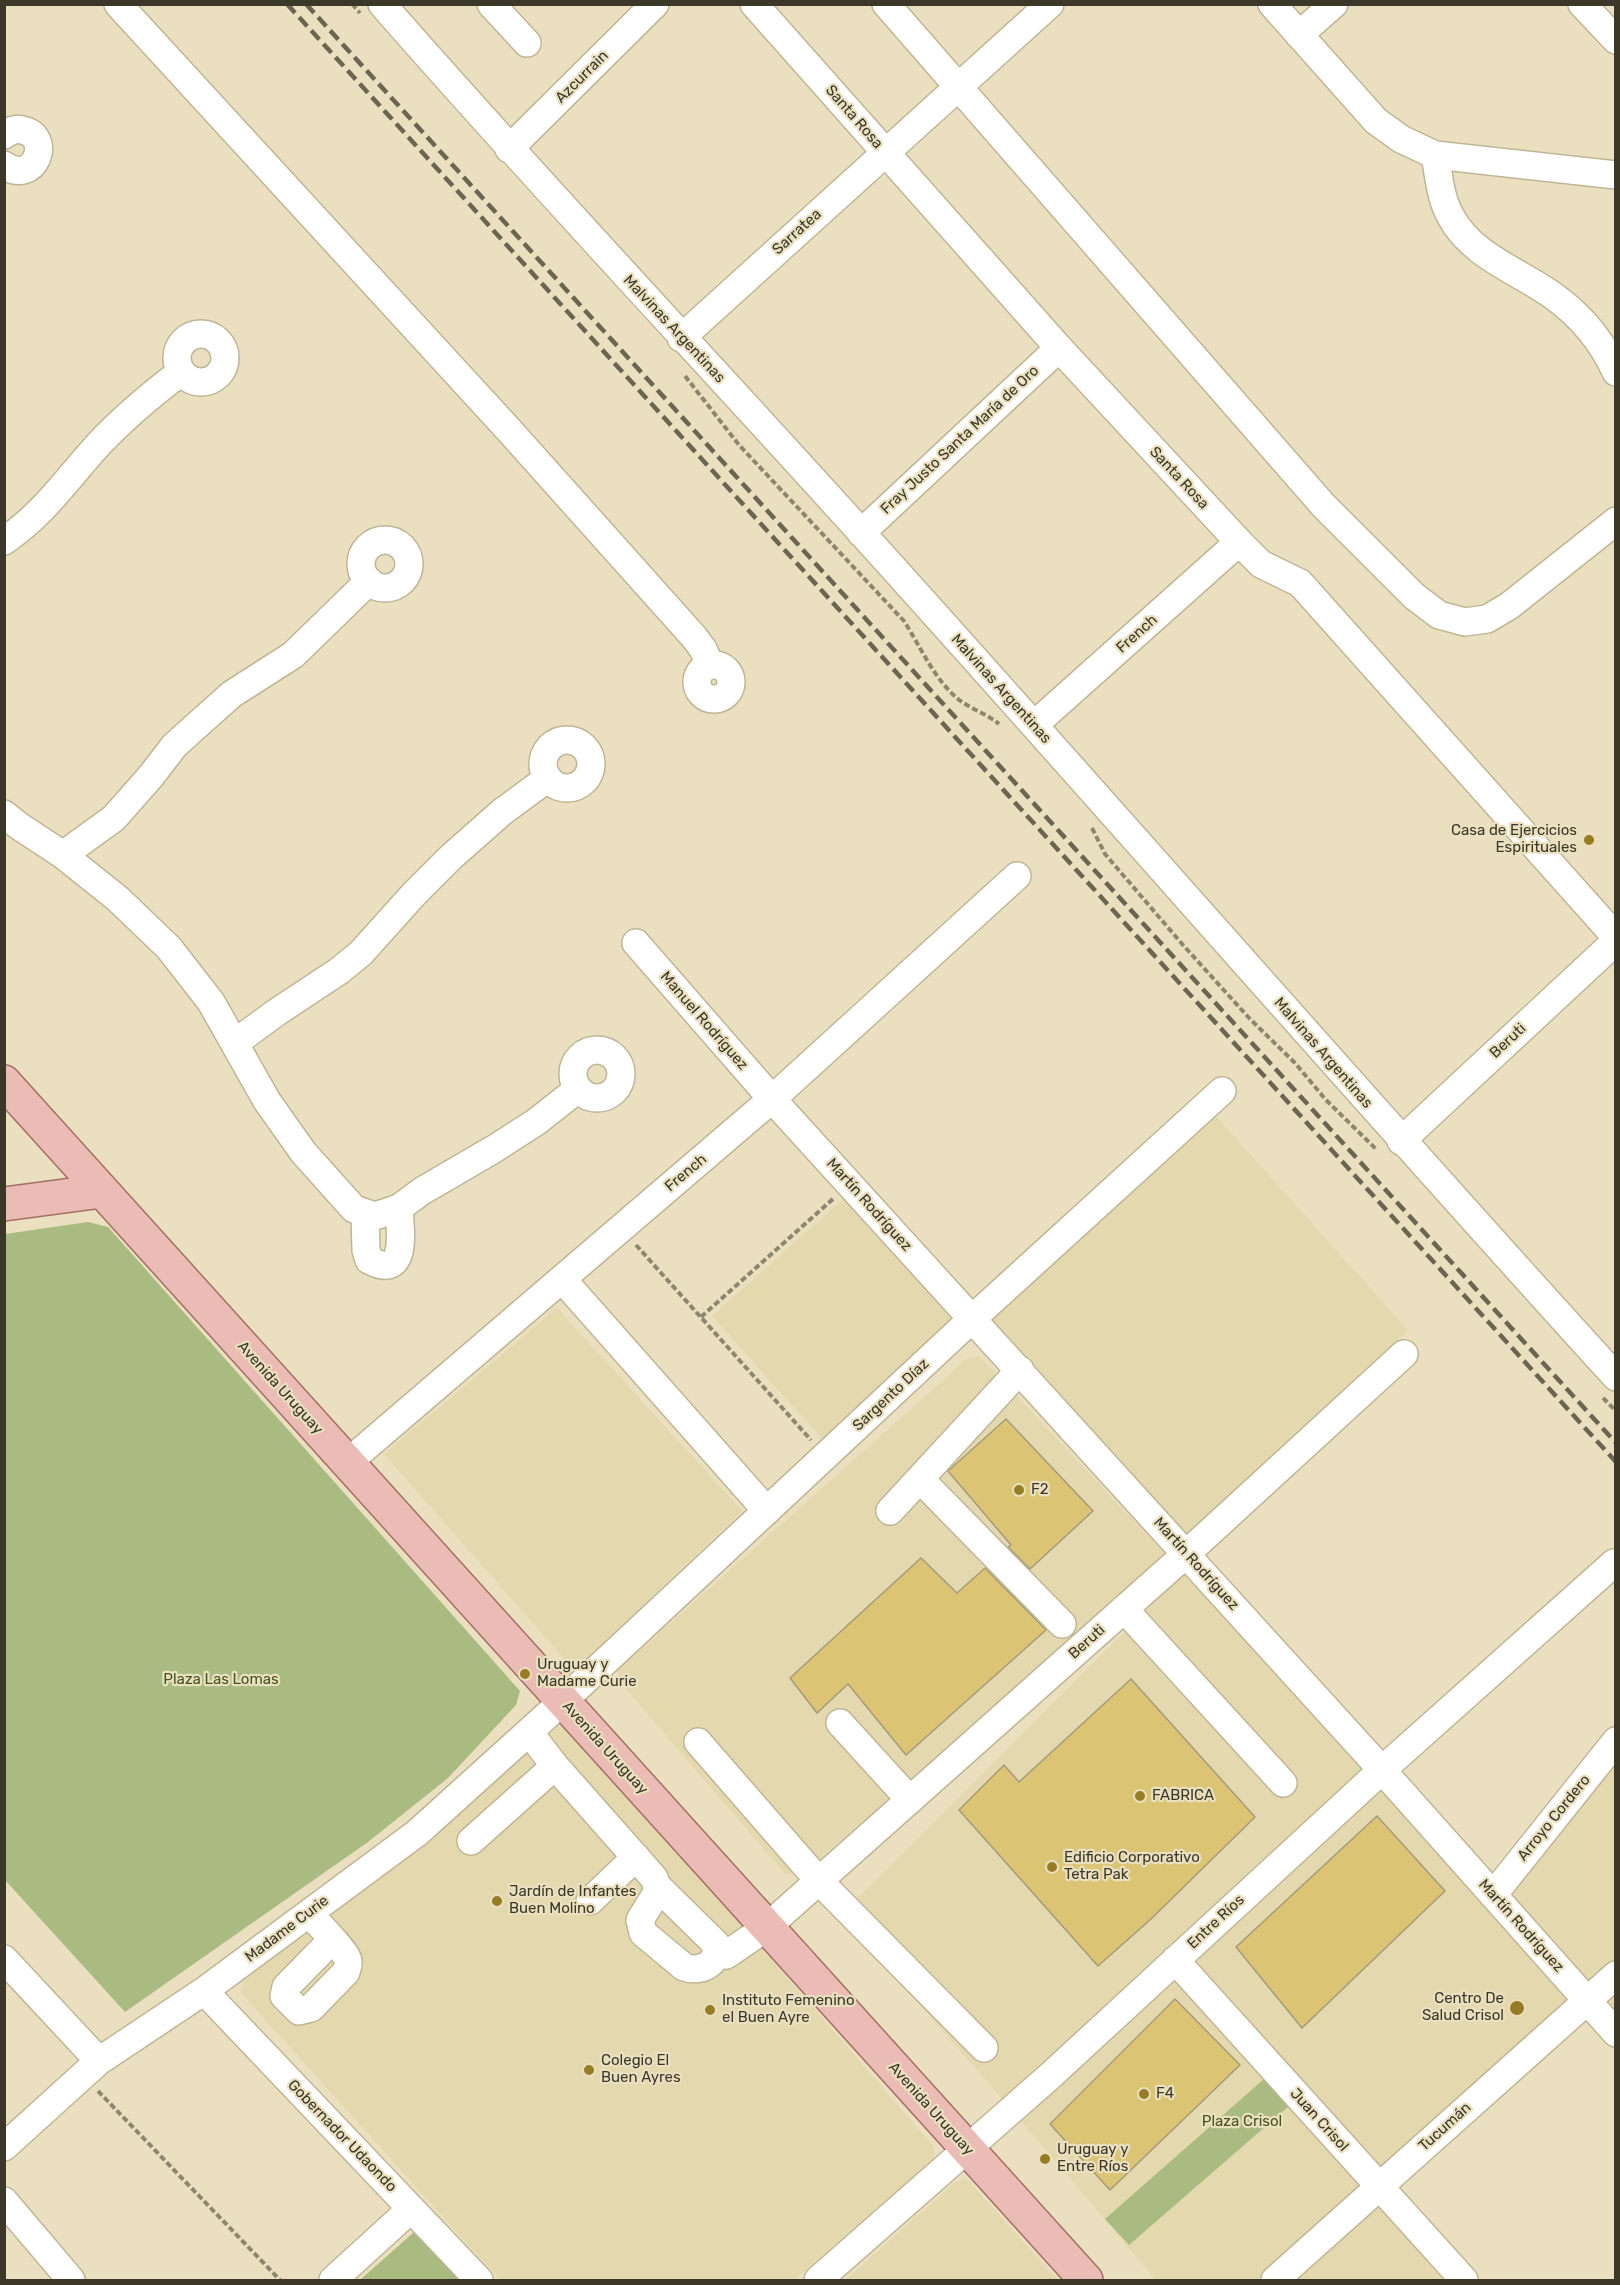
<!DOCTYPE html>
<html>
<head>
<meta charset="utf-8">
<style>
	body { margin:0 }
	#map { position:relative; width:1620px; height:2285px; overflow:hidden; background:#eae0bf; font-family:Rubik,sans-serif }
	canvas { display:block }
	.frame { position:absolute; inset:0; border:6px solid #3b382a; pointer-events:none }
</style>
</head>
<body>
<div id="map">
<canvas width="1620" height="2285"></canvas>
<div class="frame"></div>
</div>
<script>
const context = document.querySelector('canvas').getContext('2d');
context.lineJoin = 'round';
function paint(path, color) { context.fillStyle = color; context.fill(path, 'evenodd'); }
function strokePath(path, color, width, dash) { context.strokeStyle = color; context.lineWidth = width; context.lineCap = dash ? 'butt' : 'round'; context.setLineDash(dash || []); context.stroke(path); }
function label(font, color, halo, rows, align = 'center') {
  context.font = font + ' Rubik,sans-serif'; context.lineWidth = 4.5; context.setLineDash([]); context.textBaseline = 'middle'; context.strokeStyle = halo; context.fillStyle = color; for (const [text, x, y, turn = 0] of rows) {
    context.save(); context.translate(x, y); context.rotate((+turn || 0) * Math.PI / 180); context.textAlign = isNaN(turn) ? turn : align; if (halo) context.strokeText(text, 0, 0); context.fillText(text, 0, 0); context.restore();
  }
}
const built = new Path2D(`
	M 1215,1115 L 1408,1330 L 1188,1540 L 986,1320 Z
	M 848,1195 L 957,1320 L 824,1441 L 712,1316 Z
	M 557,1308 L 742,1511 L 574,1670 L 384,1454 Z
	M 969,1357 L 980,1357 L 1163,1552 L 1163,1565 L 802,1873 L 785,1874 L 619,1681 L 618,1670 Z
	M 1185,1572 L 1490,1906 L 1615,1756 L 1615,2020 L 1586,1989 L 1363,2187 L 1449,2280 L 1156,2280 L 991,2086 L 840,1915 Z
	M 558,1727 L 571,1728 L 934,2147 L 933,2162 L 794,2280 L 500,2280 L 241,1993 L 243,1981 L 428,1838 Z
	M 966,2178 L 1058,2280 L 845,2280 L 953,2184 Z`);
const green = new Path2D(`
	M 88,1222 L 108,1227 L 520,1691 L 516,1705 L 448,1778 L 368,1842 L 125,2012 L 5,1880 L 5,1234 Z
	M 1264,2079 L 1289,2106 L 1129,2245 L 1105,2219 Z
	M 414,2232 L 459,2280 L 360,2280 Z`);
const building = new Path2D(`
	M 1006,1419 L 1093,1511 L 1030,1569 L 1008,1547 L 1011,1545 L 948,1471 Z
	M 921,1558 L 957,1593 L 985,1568 L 1046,1630 L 906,1755 L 848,1684 L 817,1713 L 790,1678 Z
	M 1131,1679 L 1255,1817 L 1151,1919 L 1098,1966 L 959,1810 L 1004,1765 L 1019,1782 Z
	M 1377,1816 L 1445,1891 L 1302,2028 L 1236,1947 Z
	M 1175,1999 L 1240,2065 L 1110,2190 L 1050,2124 Z`);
const path = new Path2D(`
	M 352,4 L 360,13
	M 685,376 L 739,445 L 904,621 C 922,649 935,682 962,702 C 974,710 988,715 999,724
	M 1092,828 L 1105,854 L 1183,945 L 1250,1019 L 1295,1063 L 1326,1100 L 1376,1149
	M 636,1245 L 811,1440
	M 701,1317 L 834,1198
	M 1603,1398 L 1616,1411
	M 98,2091 L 280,2280`);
const minor = new Path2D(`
	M 118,4 L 508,429 L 694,637 L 703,649 L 710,665
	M 382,4 C 547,193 719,374 887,561 C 1131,832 1370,1107 1616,1377
	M 491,4 L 527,43
	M 754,4 L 1059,348 L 1239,542 L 1261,564 L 1300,583 L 1616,937
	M 886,4 L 1323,505 L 1414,596 L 1439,615 L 1465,622 L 1487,619 L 1509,606 L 1616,521
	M 1272,4 L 1376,121 L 1401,139 L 1435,155 L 1616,175
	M 1582,4 L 1616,40
	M 1299,35 L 1334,4
	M 4,135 C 10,131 15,128 22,130 C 54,136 35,187 4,165
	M 509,149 L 655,4
	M 1435,155 C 1439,176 1440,198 1451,217 C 1471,255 1518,271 1552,295 C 1579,314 1602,341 1616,372
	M177 358a24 24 0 1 1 48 0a24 24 0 1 1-48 0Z
	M 681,338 L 1050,4
	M 861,533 L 1059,348
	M361 564a24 24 0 1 1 48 0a24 24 0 1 1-48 0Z
	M 4,541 C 45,513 66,480 98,445 C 123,418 152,394 181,372
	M697 682a17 17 0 1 1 34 0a17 17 0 1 1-34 0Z
	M 1034,725 L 1239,542
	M543 764a24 24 0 1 1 48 0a24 24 0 1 1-48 0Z
	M 4,814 L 19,826 L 63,855 L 118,899 L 169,948 L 211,1002 L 267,1101 L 303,1152 L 354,1209 L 375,1216 L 399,1208 L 422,1191 L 494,1149 L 536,1122 L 578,1089
	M 63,855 L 114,818 L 151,776 L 174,746 L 195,727 L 232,694 L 293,655 L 369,581
	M 636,943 L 772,1099 L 1382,1770 L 1616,2033
	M 236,1042 L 277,1012 L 339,971 L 361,953 L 414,894 L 451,857 L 502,812 L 548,778
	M573 1074a24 24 0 1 1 48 0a24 24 0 1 1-48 0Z
	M 1401,1141 L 1616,941
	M 365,1214 L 366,1250 L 369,1260 C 409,1282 400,1229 399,1208
	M 562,1279 L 767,1511
	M 347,1463 L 772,1099 L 1017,876
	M 920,1479 L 1062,1624
	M 890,1511 L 1020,1370
	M 1124,1609 L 1283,1783
	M 840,1723 L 910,1800
	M 529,1732 L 555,1766 L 654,1878 L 657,1886 L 716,1944 C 720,1964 700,1973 684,1967 L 643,1933 L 640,1920 L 656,1894 L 657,1886
	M 698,1742 L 819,1881 L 984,2048
	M 471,1841 L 555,1766
	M 1493,1895 L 1616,1741
	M 590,1901 L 636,1857
	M 309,1913 C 317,1923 343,1948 347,1958 C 350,1963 347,1968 346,1972 L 311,2008 L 299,2011 L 284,1996 L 286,1987 L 332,1940
	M 718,1951 L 726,1955 L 767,1927 L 1186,1554 L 1404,1354
	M 4,1959 L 99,2061
	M 1175,1960 L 1464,2280
	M 204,1991 L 479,2280
	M 4,2147 L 99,2061 L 204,1991 L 417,1833 L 563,1701 L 973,1318 L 1222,1091
	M 4,2201 L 71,2280
	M 333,2280 L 411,2209
	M 818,2280 L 1050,2076 L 1382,1770 L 1614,1563
	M 1275,2280 L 1616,1975`);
const major = new Path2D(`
	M 4,1082 L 1086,2280
	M 4,1204 L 102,1191`);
const rail = new Path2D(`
	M 287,4 L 1616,1462
	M 306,4 L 1616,1443`);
const markers = [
	[1589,840,6,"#967d25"],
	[1019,1490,6,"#967d25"],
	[525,1674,6,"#967d25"],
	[1140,1796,6,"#967d25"],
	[1052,1867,6,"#967d25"],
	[497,1901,6,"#967d25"],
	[1517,2008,8,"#967d25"],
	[710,2010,6,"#967d25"],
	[589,2070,6,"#967d25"],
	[1144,2094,6,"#967d25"],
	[1045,2159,6,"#967d25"]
];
const streetNames = [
	["Azcurrain",582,77,-45],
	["Santa Rosa",854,117,49],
	["Sarratea",797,232,-42],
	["Malvinas Argentinas",674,329,47],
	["Fray Justo Santa María de Oro",960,440,-43],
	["Santa Rosa",1179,478,47],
	["French",1137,634,-42],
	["Malvinas Argentinas",1001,689,48],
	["Manuel Rodríguez",704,1021,49],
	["Beruti",1508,1041,-43],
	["Malvinas Argentinas",1323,1053,49],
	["French",686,1173,-40],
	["Martín Rodríguez",869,1205,48],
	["Avenida Uruguay",280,1388,48],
	["Sargento Díaz",891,1395,-43],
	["Martín Rodríguez",1196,1564,48],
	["Beruti",1087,1642,-42],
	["Avenida Uruguay",605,1748,48],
	["Arroyo Cordero",1554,1818,-51],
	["Entre Ríos",1216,1922,-43],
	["Martín Rodríguez",1521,1926,48],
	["Madame Curie",287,1929,-37],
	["Avenida Uruguay",931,2109,48],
	["Juan Crisol",1319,2120,48],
	["Tucumán",1445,2127,-42],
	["Gobernador Udaondo",342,2136,46]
];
const poiNames = [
	["Casa de Ejercicios",1577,831,"right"],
	["Espirituales",1577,848,"right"],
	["F2",1031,1490],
	["Uruguay y",537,1665],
	["Madame Curie",537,1682],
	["FABRICA",1152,1796],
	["Edificio Corporativo",1064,1858],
	["Tetra Pak",1064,1875],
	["Jardín de Infantes",509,1892],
	["Buen Molino",509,1909],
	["Centro De",1504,1999,"right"],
	["Salud Crisol",1504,2016,"right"],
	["Instituto Femenino",722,2001],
	["el Buen Ayre",722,2018],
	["Colegio El",601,2061],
	["Buen Ayres",601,2078],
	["F4",1156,2094],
	["Uruguay y",1057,2150],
	["Entre Ríos",1057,2167]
];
const parkNames = [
	["Plaza Las Lomas",221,1680],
	["Plaza Crisol",1242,2122]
];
paint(built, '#e4d8af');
paint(green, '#a9bb80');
paint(building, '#dbc474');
strokePath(building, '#a49b7b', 1.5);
strokePath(minor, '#bfb695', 30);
strokePath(major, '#a56f66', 36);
strokePath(path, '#8d8770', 4, [6, 3]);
strokePath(minor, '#fff', 27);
strokePath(major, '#ebbbb6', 33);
strokePath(rail, '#6a6652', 4.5, [12, 6]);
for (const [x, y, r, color] of markers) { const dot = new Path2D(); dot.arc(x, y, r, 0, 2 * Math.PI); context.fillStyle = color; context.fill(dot); strokePath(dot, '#eae0bf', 2); }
label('15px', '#3b382a', '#eae0bf', streetNames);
label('15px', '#3b382a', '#eae0bf', poiNames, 'left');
label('15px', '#46541e', '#eae0bf', parkNames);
</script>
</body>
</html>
